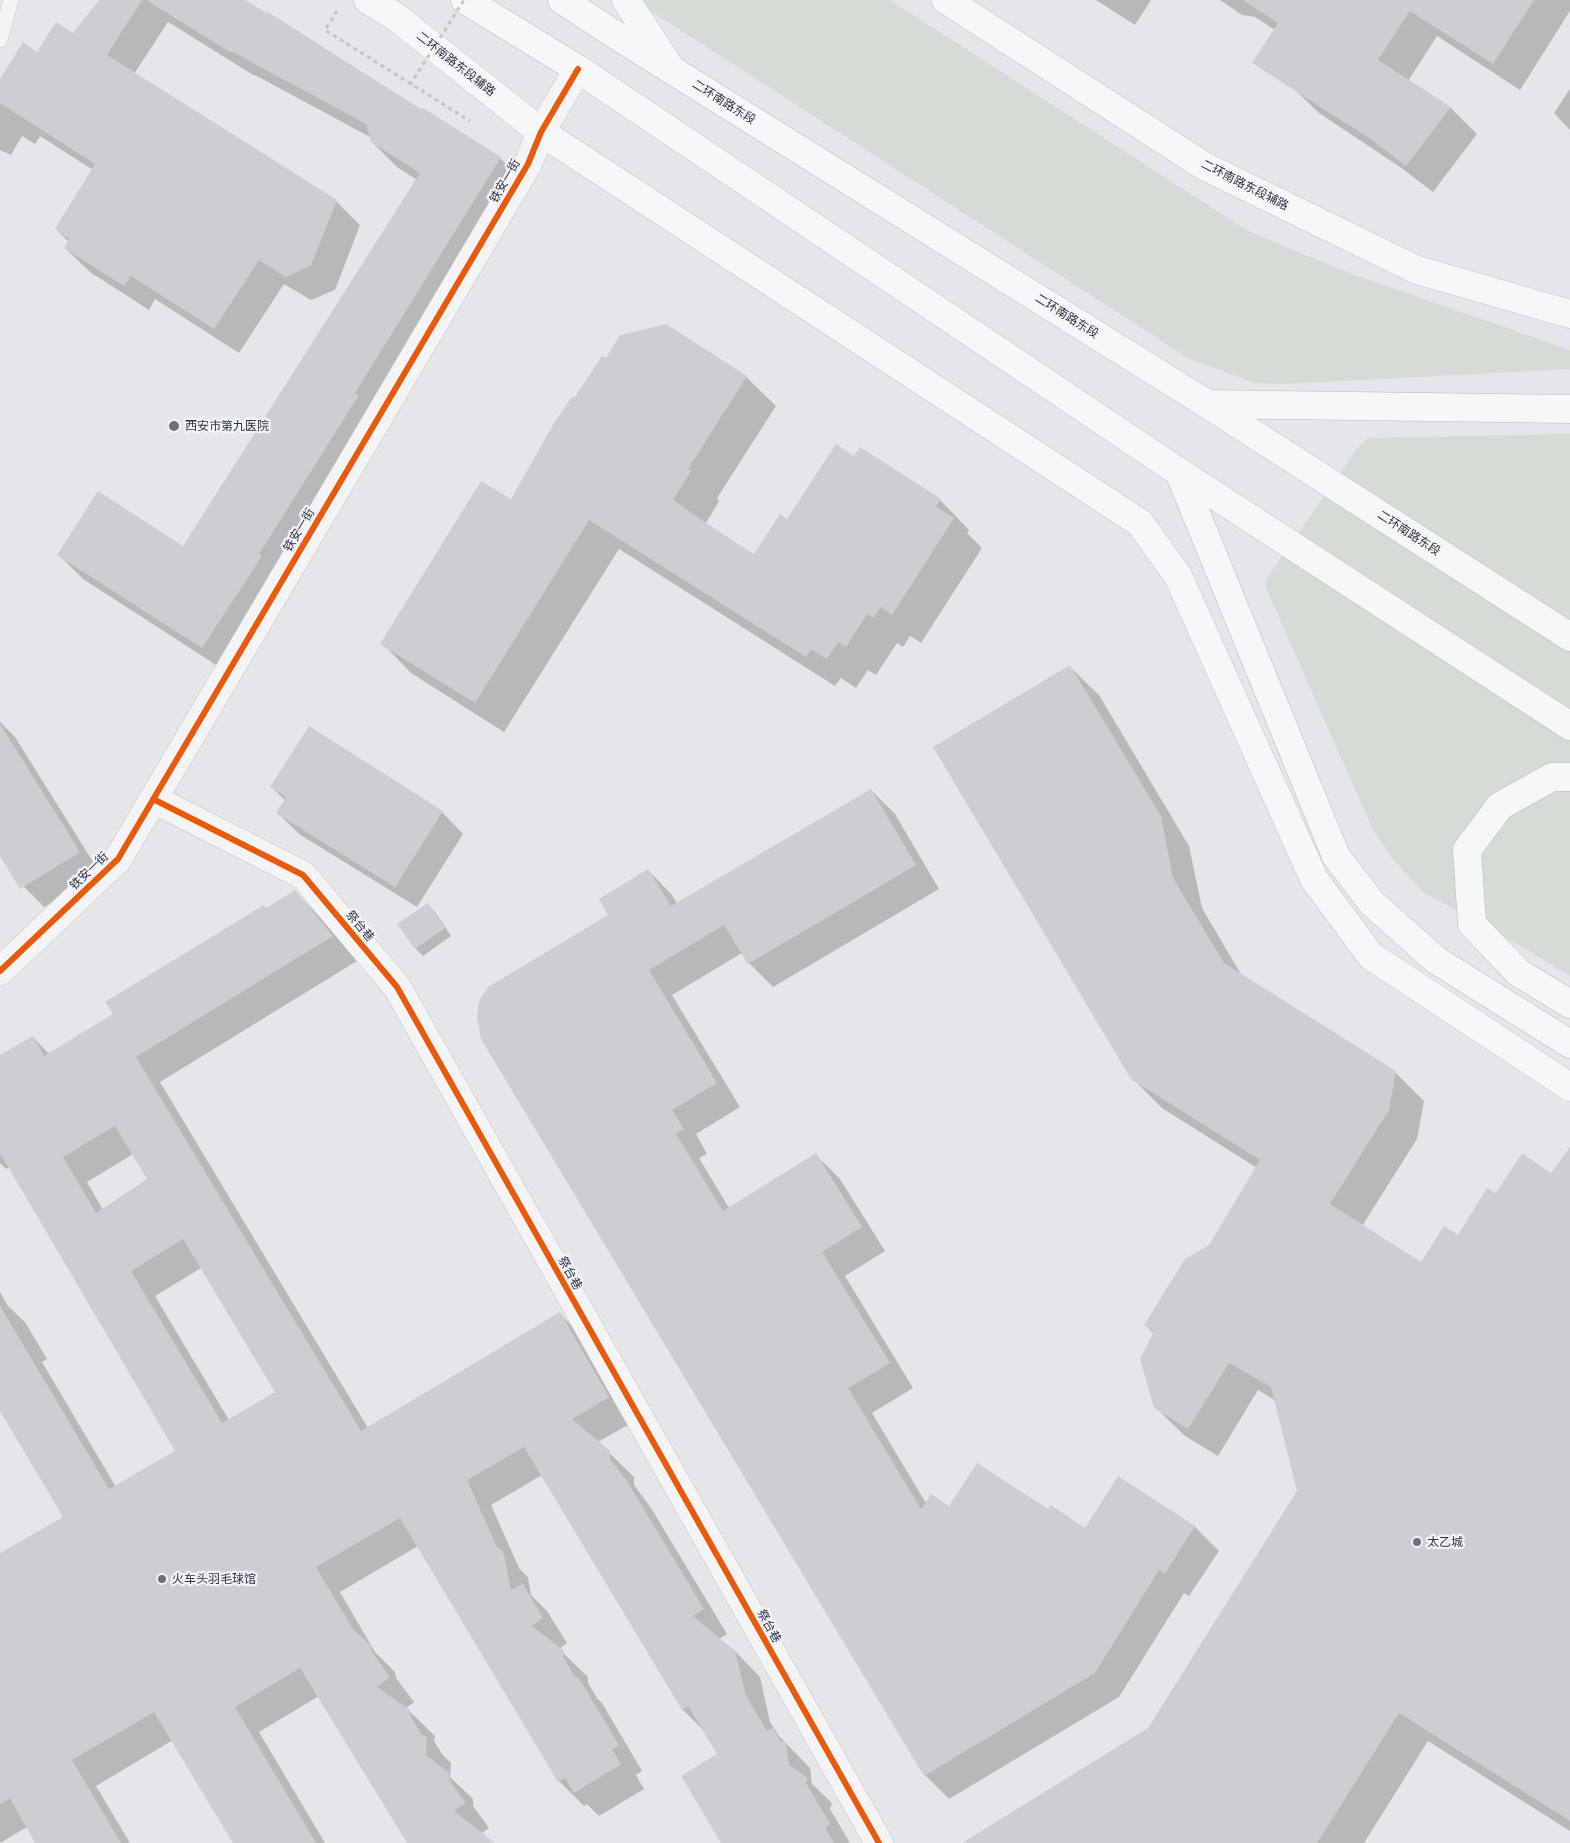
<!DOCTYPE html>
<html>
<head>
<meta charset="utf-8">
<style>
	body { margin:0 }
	canvas { display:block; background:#e4e6e9 }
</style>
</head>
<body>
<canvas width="1570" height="1843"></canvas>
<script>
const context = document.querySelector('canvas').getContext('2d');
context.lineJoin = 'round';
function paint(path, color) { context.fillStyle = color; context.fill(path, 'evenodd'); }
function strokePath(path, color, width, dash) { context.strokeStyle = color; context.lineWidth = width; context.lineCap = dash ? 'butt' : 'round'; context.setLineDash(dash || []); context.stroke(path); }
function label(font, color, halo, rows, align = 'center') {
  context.font = font + ' Lato,"Noto Sans SC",sans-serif'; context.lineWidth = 4.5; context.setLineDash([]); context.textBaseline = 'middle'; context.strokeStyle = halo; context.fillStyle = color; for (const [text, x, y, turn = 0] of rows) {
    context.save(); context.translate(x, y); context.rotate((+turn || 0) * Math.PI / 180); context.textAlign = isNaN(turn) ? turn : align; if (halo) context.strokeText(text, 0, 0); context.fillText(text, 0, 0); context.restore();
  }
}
const green = new Path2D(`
	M 634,0 L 890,0 L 1248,231 L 1352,274 L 1570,350 L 1570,369 L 1283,384 L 1254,383 L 1188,358 Z
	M 1570,434 L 1570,976 L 1523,947 L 1423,892 L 1392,858 L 1372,828 L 1266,588 L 1267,578 L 1359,446 L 1368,438 Z`);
const shadow = new Path2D(`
	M 101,0 L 244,0 L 500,158 L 524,182 L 227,672 L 83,579 L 59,555 L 183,548 L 417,180 L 397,167 L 372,142 L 370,137 L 255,75 L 255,76 L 168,22 L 134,74 L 336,201 L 360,225 L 335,290 L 311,300 L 284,284 L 239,353 L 155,299 L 149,310 L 90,272 L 65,248 L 69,242 L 56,229 L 93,170 L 40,136 L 35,144 L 22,136 L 11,155 L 0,150 L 0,82 L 38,53 L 74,34 Z
	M 1096,0 L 1151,0 L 1135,25 Z
	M 1220,0 L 1337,0 L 1305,49 L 1255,17 L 1242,15 Z
	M 1377,0 L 1570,0 L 1570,11 L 1520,90 L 1437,36 L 1408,81 L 1450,107 L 1477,134 L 1433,192 L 1400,167 L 1319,113 L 1292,87 Z
	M 1570,89 L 1570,130 L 1554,113 Z
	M 606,360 L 746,377 L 776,406 L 717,498 L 719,501 L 706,523 L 755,556 L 788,521 L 854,458 L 940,500 L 969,530 L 967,533 L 982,548 L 921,643 L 910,636 L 903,647 L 897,643 L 876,675 L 868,670 L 856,688 L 841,678 L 835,686 L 619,549 L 504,732 L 411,673 L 382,643 L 511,501 L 575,400 Z
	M 1070,667 L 1099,695 L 1189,846 L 1202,908 L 1242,976 L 1395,1072 L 1424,1101 L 1417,1139 L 1362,1226 L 1422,1264 L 1458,1236 L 1496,1195 L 1551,1174 L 1570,1176 L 1570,1831 L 1428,1741 L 1364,1843 L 983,1843 L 1149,1729 L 1298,1492 L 1276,1401 L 1258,1390 L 1218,1456 L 1185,1436 L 1155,1407 L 1154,1334 L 1145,1325 L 1210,1246 L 1257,1168 L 1162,1108 L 1132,1078 Z
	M 0,722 L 15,737 L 100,873 L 44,907 L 23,886 L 0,850 Z
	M 271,787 L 442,812 L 463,834 L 417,907 L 299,834 L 277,812 L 285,800 Z
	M 871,790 L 895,814 L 939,889 L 773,987 L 749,963 L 742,953 L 672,995 L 740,1107 L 696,1134 L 707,1154 L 699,1158 L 729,1208 L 816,1155 L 840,1179 L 885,1251 L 845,1276 L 913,1388 L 872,1413 L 926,1503 L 949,1508 L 1049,1511 L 1085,1529 L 1118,1477 L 1195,1527 L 1219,1551 L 1189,1596 L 1184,1593 L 1119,1697 L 949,1799 L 925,1775 L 482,1039 L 610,915 L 648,870 L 672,895 L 677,904 Z
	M 295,892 L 320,917 L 357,961 L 160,1082 L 368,1428 L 560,1314 L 584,1338 L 633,1422 L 598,1442 L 634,1477 L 634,1485 L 651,1508 L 727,1634 L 719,1639 L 735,1651 L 760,1677 L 770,1722 L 779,1736 L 810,1768 L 812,1784 L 832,1803 L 830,1809 L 850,1843 L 722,1843 L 719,1755 L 704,1731 L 682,1709 L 542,1475 L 491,1505 L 519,1568 L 528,1577 L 531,1595 L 547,1611 L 567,1643 L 559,1649 L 588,1677 L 588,1683 L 597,1698 L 602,1703 L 642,1771 L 636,1775 L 644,1789 L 599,1816 L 587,1804 L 584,1806 L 559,1781 L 418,1546 L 340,1592 L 375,1652 L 395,1672 L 396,1678 L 414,1702 L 406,1708 L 435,1736 L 434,1741 L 442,1754 L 451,1763 L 450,1777 L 473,1799 L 473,1806 L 489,1828 L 481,1834 L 491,1843 L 408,1843 L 319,1696 L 259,1732 L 325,1843 L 234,1843 L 173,1740 L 96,1786 L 130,1843 L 36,1843 L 27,1827 L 0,1843 L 0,1555 L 64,1517 L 0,1409 L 0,1292 L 8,1306 L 25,1322 L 47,1359 L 42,1362 L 116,1487 L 176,1451 L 10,1167 L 6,1169 L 0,1163 L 0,1057 L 33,1037 L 49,1054 L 114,1015 L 266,909 ZM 133,1154 L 148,1180 L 103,1210 L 87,1182 ZM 201,1268 L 276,1393 L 229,1420 L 155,1296 Z
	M 428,905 L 435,912 L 451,936 L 423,956 L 415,948 Z`);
const building = new Path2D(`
	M 99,0 L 142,0 L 107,55 L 337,200 L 311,265 L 286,277 L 259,260 L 214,329 L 131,276 L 124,286 L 64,248 L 69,239 L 55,229 L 95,164 L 0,103 L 0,79 L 23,42 L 37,52 L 56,22 L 73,33 Z
	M 146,0 L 245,0 L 267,13 L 268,12 L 422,110 L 423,108 L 501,157 L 355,393 L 359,395 L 259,554 L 262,556 L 202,648 L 57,555 L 98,491 L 183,546 L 420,173 L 371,142 L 366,124 L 231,51 L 230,52 Z
	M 1243,0 L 1534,0 L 1493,64 L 1410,11 L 1378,60 L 1451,107 L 1406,166 L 1372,140 L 1252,63 L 1278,23 Z
	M 666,324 L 747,376 L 688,469 L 691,471 L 673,500 L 725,536 L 754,554 L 780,514 L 787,519 L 836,444 L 854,456 L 860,447 L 941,499 L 936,507 L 954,518 L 892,615 L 881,607 L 873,618 L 867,614 L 846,647 L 838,642 L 827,659 L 811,649 L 806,657 L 589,520 L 475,703 L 380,644 L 481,481 L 511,499 L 554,423 L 572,397 L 574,398 L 602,356 L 606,358 L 620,335 Z
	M 1070,665 L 1161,816 L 1173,878 L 1224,963 L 1396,1071 L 1389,1110 L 1330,1204 L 1421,1262 L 1444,1226 L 1458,1235 L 1487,1188 L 1496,1193 L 1522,1153 L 1551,1173 L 1570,1147 L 1570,1821 L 1399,1713 L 1317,1843 L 962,1843 L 1148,1728 L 1297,1491 L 1271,1387 L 1229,1363 L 1188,1429 L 1154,1408 L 1140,1359 L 1154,1332 L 1144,1325 L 1185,1259 L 1209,1245 L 1260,1160 L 1131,1079 L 933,747 Z
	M 0,724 L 80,852 L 20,889 L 0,856 Z
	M 309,726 L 443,811 L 395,887 L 276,813 L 286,797 L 270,787 Z
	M 871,789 L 916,865 L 748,964 L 724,925 L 649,970 L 717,1083 L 672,1110 L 684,1129 L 676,1134 L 723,1211 L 816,1153 L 862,1227 L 822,1252 L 890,1363 L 848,1388 L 921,1509 L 931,1494 L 949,1506 L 977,1463 L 1048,1509 L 1051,1505 L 1085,1528 L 1118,1476 L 1195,1526 L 1165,1573 L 1159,1570 L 1095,1673 L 924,1776 L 481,1039 L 477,1017 L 479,1001 L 488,987 L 608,915 L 599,899 L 648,869 L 671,906 Z
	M 295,890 L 333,936 L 136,1057 L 361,1431 L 560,1312 L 609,1397 L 572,1419 L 610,1451 L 610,1459 L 627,1481 L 704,1609 L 693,1616 L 735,1651 L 746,1696 L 767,1731 L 773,1728 L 780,1741 L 786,1742 L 789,1765 L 808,1778 L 806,1783 L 830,1824 L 825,1828 L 834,1843 L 721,1843 L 681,1776 L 717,1754 L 688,1706 L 682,1710 L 524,1447 L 467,1480 L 497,1547 L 503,1551 L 511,1590 L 523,1584 L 543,1618 L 532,1626 L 564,1651 L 563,1657 L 575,1677 L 578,1677 L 619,1745 L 612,1750 L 621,1764 L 574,1793 L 565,1778 L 558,1782 L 400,1518 L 316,1567 L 353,1629 L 371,1646 L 372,1652 L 390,1677 L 377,1687 L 410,1710 L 410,1715 L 421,1734 L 427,1737 L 426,1755 L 449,1773 L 449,1780 L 466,1803 L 454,1811 L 495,1843 L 407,1843 L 300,1668 L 235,1707 L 316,1843 L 233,1843 L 154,1712 L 72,1760 L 121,1843 L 35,1843 L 10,1798 L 0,1804 L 0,1553 L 63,1517 L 0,1411 L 0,1306 L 109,1489 L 175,1451 L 0,1153 L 0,1055 L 33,1036 L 44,1056 L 113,1014 L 105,1002 L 264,905 L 266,908 ZM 115,1126 L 147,1179 L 96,1213 L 63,1157 ZM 183,1239 L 275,1392 L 222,1423 L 131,1271 Z
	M 428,903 L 445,928 L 415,949 L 397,924 Z`);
const path = new Path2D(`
	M 337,11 L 325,30 L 470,121`);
const service = new Path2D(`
	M 0,40 L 11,0`);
const minor = new Path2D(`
	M 153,799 L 303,875 L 397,987 L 879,1843`);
const tertiary = new Path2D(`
	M 0,971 L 118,859 L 528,164 L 541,132 L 578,69`);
const secondary = new Path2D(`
	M 368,0 L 396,17 L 541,132 L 1140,523 L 1178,576 L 1314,879 L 1371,956 L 1570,1087
	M 626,0 L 671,69
	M 946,0 L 1204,166 L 1417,270 L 1570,314`);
const trunk = new Path2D(`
	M 465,0 L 578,69 L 1179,472 L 1570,726
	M 562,0 L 622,39 L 1207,404 L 1570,637
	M 1207,404 L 1570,409
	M 1179,472 L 1336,856 L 1372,903 L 1436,960 L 1570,1044
	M 1570,777 L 1552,777 L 1500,806 L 1467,850 L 1472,924 L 1519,973 L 1570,1004`);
const pathBridge = new Path2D(`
	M 410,85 L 464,0`);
const cycleway = new Path2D(`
	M 153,799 L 303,875 L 397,987 L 879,1843
	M 0,971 L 118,859 L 528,164 L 541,132 L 578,69`);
const markers = [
	[174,426,6,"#6c717c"],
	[1417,1542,5,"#6c717c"],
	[162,1579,5,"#6c717c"]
];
const streetNames = [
	["二环南路东段辅路",456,64,38],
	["二环南路东段",724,102,32],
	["铁安一街",505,181,-60],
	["二环南路东段辅路",1245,185,27],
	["二环南路东段",1067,316,32],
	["铁安一街",299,530,-59],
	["二环南路东段",1409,533,33],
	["铁安一街",89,871,-44],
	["祭台巷",360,926,50],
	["祭台巷",570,1273,61],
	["祭台巷",769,1626,61]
];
const poiNames = [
	["西安市第九医院",185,426],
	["太乙城",1427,1542],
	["火车头羽毛球馆",172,1579]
];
paint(green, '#d4dcd5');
paint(shadow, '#0003');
paint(building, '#cdced1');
strokePath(service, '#c2c4c7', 16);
strokePath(minor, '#c2c4c7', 29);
strokePath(tertiary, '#c2c4c7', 29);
strokePath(secondary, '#c2c4c7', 29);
strokePath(trunk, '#b7b9be', 29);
strokePath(path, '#c4c4c9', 3, [4, 4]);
strokePath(service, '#f4f4f6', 15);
strokePath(minor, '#f4f4f6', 28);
strokePath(tertiary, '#f4f4f6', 28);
strokePath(secondary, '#f7f7f8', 28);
strokePath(trunk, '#f7f7f8', 28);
strokePath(pathBridge, '#c4c4c9', 3, [4, 4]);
strokePath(cycleway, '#e8590c', 6);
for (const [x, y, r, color] of markers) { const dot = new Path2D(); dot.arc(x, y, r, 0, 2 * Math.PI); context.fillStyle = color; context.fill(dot); strokePath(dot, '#f3f4f8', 2); }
label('12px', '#2c3241', '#f3f4f8', streetNames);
label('12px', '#2c3241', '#f3f4f8', poiNames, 'left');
</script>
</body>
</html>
